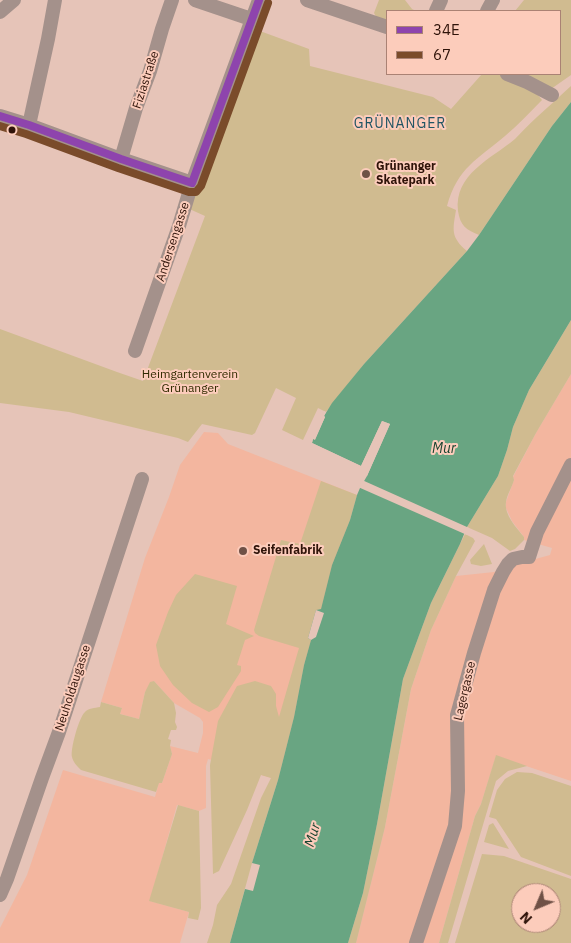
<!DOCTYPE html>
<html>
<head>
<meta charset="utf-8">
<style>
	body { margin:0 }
	#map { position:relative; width:571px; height:943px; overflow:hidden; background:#e6c4b8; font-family:"IBM Plex Sans",sans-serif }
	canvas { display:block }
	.legend { position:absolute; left:386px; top:10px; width:175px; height:65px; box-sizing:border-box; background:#fcccbb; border:1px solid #aa8274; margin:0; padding:6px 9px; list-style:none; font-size:15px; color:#2f1309 }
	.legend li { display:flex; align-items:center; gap:10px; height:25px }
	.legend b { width:25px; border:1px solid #aa8274 }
	.north { position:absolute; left:511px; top:883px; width:50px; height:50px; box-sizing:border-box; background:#fcccbb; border:1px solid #aa8274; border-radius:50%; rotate:225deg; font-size:14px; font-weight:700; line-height:20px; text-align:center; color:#2f1309 }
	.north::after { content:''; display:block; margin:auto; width:18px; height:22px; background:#6f5146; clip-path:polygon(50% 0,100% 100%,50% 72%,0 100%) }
</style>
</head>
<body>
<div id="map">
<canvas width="571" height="943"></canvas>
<ul class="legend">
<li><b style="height:6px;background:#8e44ad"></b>34E</li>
<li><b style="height:6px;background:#7a4b2a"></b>67</li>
</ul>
<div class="north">N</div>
</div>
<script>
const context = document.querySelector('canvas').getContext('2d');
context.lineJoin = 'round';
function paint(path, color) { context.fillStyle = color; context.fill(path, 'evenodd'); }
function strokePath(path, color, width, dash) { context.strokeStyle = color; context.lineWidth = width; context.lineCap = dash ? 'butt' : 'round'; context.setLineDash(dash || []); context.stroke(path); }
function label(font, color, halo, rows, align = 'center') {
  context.font = font + ' "IBM Plex Sans",sans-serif'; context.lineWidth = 4; context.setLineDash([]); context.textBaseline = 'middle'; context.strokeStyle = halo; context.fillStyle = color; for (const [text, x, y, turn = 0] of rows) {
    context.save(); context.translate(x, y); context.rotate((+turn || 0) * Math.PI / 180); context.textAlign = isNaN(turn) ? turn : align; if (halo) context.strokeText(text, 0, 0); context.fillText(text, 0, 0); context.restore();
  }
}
const built = new Path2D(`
	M 571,374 L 571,781 L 496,756 L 481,804 L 475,816 L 439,943 L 356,943 L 385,827 L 411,689 L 431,630 L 456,576 L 494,572 L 521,563 L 550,555 L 552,548 L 524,540 L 524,537 L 512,521 L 506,508 L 506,502 L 514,480 L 513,477 L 536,433 Z
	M 204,432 L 218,433 L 228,444 L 357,495 L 304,665 L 294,717 L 278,780 L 208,759 L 206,766 L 206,808 L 199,811 L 177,805 L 150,901 L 189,912 L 180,943 L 0,943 L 0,928 L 27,875 L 63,770 L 155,797 L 159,782 L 162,783 L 172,754 L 170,746 L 198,753 L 203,733 L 203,722 L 200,718 L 174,703 L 154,681 L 145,692 L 139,719 L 120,714 L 122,708 L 101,702 L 145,558 L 169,497 L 180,465 Z`);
const green = new Path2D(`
	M 379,0 L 405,0 L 412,9 L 416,11 L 387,11 L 387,23 L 378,20 L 374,13 Z
	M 524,0 L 571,0 L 571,75 L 551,89 L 517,74 L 560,74 L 560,11 L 515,11 Z
	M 249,27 L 309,49 L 310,66 L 433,97 L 451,109 L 482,74 L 503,74 L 538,95 L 542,100 C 530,112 518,125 505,136 C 477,160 458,167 447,206 L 456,210 C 453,229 450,237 467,251 L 364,364 L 326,412 L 318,408 L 303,440 L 282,430 L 296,398 L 276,388 L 255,433 L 252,435 L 202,424 L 188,442 L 178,438 L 69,412 L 0,403 L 0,329 L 117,372 L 143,381 L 205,216 L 185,207 Z
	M 571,86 L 571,102 L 552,126 L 479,235 C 466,230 460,225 458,211 C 454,174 491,159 515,139 C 522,132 529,124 537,117 C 548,107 559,97 571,86 Z
	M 571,320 L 571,374 L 536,433 L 513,476 L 514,480 C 512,487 507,495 506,502 C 504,515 517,528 524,537 L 524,540 L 515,549 L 510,551 L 492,538 L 467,527 L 498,476 L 507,450 L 513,427 L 529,390 Z
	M 321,481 L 357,495 L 350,520 L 332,565 L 321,609 L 316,610 L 309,638 L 311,640 L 304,665 L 294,717 L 278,780 L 252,863 L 230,943 L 207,943 L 213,925 L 217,905 L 231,884 L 261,798 L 271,778 L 261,775 L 247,810 L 219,871 L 213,874 L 210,765 L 218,721 L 237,686 L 255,681 L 271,686 L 276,694 L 276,706 L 279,717 L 299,648 L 259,636 L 255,633 L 254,630 L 281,540 L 300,544 Z
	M 465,534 L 473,538 L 475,541 L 456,576 L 431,630 L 411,689 L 385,827 L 356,943 L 348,943 L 363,893 L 377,824 L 403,679 L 431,603 Z
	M 484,544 L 492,564 L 481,566 L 471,564 L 470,560 Z
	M 195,574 L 237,586 L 226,624 L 254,636 L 245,640 L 237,665 L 241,666 L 241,671 L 218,707 L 209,712 L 192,703 L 173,685 L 160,666 L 156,645 L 168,612 L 176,595 Z
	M 154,681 L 174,703 L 176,713 L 175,722 L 177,727 L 176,730 L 171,730 L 168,739 L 171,740 L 170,746 L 172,754 L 162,783 L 159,783 L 156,792 L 81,770 C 77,766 73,762 72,757 C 70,750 79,717 85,712 C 88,708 95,708 100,707 L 101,702 L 122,708 L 120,714 L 139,719 L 145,692 L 150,682 Z
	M 496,755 L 527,766 L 508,771 L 496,781 L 448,943 L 439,943 L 475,816 L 481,804 Z
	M 517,772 L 532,773 L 571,786 L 571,876 L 521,857 L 496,819 L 489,817 L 497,790 L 505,779 Z
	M 178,805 L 199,811 L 201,908 L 198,920 L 188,918 L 189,912 L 149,901 Z
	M 493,823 L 509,849 L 484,842 L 489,825 Z
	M 482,854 L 504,856 L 571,879 L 571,943 L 455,943 ZM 521,893 L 551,893 L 551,923 L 521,923 Z`);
const water = new Path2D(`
	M 571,102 L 571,320 L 529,390 L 513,427 L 507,450 L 498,476 L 467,527 L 460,544 L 431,603 L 403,679 L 377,824 L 363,893 L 348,943 L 230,943 L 245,889 L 253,891 L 260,865 L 252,863 L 278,780 L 294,717 L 304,665 L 311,640 L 308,638 L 316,610 L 321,609 L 332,565 L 350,520 L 357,495 L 360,488 L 367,476 L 390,424 L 382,421 L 361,466 L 312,443 L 313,439 L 315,439 L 325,417 L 324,416 L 332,403 L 364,364 L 467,251 L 479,235 L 552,126 Z`);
const pier = new Path2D(`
	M 324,411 L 326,412 L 324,416 L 325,417 L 315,440 L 313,439 L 312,443 L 361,466 L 382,421 L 390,424 L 367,476 L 364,475 L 387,425 L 383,424 L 364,467 L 361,468 L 310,444 L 311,438 L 313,437 Z
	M 362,480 L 467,527 L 469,528 L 467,535 L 358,487 Z
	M 316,610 L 324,613 L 316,637 L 311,640 L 308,638 Z`);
const minor = new Path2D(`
	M 195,0 L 251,19
	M 307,0 L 387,27
	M 436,11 L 441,0
	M 487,11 L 493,0
	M 0,12 L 14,0
	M 507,74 L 527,82 L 552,95
	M 0,116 L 29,125 L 121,159 L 192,183
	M 29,125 L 48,39 L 55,0
	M 121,159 L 136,108 L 150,71 L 162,29 L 172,0
	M 135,351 L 179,226 L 192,183 L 259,0
	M 0,895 L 7,879 L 42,778 L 59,732 L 142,479
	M 416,943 L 455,826 L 458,791 L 457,715 L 474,653 L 494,590 L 503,572 L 508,564 L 513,559 L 522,557 L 529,557 L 537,532 L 571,465`);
const bus1 = new Path2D(`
	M 0,116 L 29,125 L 121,159 L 192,183 L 259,0`);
const bus2 = new Path2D(`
	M 0,126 L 26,134 L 118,168 L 189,192 L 196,192 L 201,186 L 268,3`);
const markers = [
	[12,130,4.5,"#2f1309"],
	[366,174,5,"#6f5146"],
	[243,551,5,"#6f5146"]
];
const streetNames = [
	["Fiziastraße",146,80,-72],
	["Andersengasse",173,242,-72],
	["Neuholdaugasse",73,688,-72],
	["Lagergasse",465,691,-77]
];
const poiNames = [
	["Grünanger",376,167],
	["Skatepark",376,181],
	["Seifenfabrik",253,551]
];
const parkNames = [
	["Heimgartenverein",190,375],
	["Grünanger",190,389]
];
const neighbourhoodNames = [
	["GRÜNANGER",400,124]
];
const waterNames = [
	["Mur",444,449],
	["Mur",313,835,-73]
];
paint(built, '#f3b69f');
paint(green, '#d0bb90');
paint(water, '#69a582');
paint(pier, '#e6c4b8');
strokePath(minor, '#a4918b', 14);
strokePath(bus1, '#8e44ad', 8);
strokePath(bus2, '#7a4b2a', 8);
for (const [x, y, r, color] of markers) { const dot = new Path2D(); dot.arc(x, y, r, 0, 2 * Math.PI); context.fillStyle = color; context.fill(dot); strokePath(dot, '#fcccbb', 2); }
label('12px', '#2f1309', '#fcccbb', streetNames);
label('bold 12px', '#2f1309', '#fcccbb', poiNames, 'left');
label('12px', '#312b01', '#fcccbb', parkNames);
context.letterSpacing = '1px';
label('14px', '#215564', '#fcccbb', neighbourhoodNames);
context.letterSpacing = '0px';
label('italic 14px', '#1a4430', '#fcccbb', waterNames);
</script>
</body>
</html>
